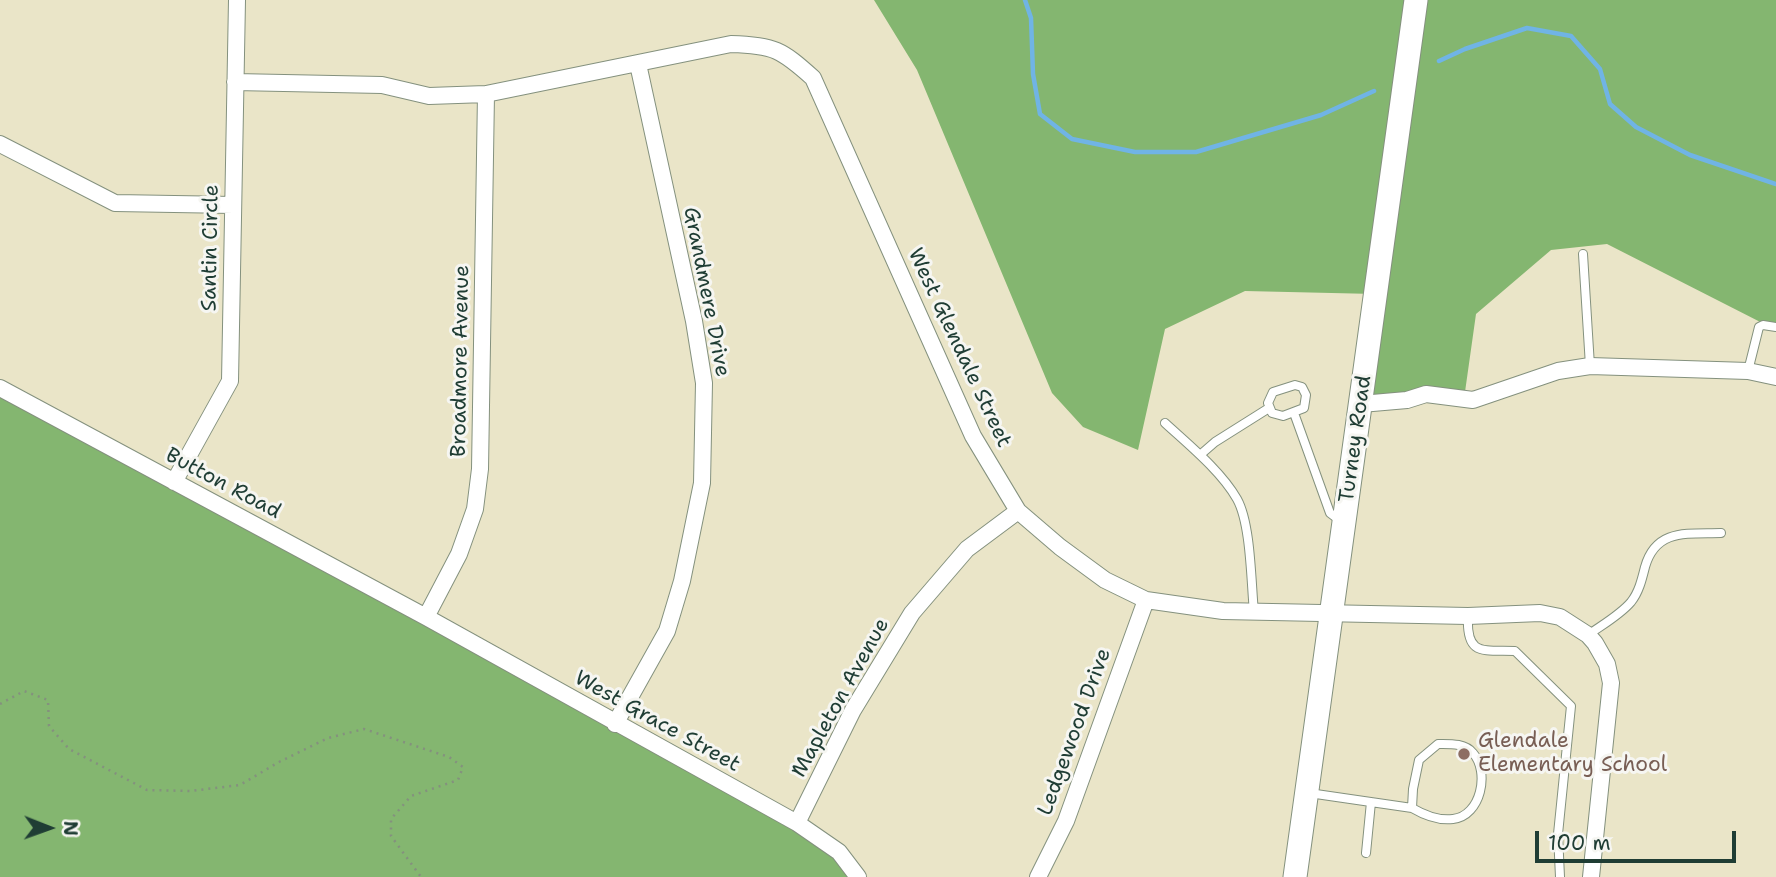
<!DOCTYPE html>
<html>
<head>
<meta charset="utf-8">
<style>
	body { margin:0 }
	#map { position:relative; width:1776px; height:877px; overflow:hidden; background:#eae5c8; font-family:"Shantell Sans",sans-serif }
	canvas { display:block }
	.north { position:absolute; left:14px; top:793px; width:70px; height:70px; -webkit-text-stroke:5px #f6f6f2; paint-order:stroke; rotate:91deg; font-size:19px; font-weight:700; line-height:28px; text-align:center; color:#1f3d34 }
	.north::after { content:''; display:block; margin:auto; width:24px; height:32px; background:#1f3d34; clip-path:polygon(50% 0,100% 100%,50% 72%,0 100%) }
	.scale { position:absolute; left:1535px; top:831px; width:201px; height:32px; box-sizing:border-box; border:4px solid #1f3d34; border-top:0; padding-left:9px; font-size:21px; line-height:24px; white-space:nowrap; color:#1f3d34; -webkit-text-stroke:5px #f6f6f2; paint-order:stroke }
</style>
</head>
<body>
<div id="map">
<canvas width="1776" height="877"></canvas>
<div class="north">N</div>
<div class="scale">100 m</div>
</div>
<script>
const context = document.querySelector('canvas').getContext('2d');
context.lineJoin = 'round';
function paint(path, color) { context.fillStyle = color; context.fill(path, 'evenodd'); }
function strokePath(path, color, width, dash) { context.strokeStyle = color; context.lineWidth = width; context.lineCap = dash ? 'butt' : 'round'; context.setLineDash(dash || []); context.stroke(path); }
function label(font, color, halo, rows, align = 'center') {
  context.font = font + ' "Shantell Sans",sans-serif'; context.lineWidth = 6; context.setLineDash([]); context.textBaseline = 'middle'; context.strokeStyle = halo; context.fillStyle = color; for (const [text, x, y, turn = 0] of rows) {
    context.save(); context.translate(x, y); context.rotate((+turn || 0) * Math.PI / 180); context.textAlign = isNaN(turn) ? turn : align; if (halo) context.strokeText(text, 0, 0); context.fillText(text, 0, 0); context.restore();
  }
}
const forest = new Path2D(`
	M 874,0 L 1776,0 L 1776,330 L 1607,244 L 1551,250 L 1476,314 L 1464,399 L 1361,404 L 1375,294 L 1245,291 L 1165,329 L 1138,450 L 1083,427 L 1052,393 L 917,70 Z
	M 0,388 L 797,823 L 858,877 L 0,877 Z`);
const stream = new Path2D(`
	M 1025,0 L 1031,18 L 1033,74 L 1040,114 L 1072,139 L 1135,152 L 1196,152 L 1321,115 L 1374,91
	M 1439,61 L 1465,49 L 1527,28 L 1571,36 L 1600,69 L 1610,104 L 1636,127 L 1690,155 L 1776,184`);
const path = new Path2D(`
	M 0,704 L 24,691 L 48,700 L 49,726 L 69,749 L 147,790 L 190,791 L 240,785 L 279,762 L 328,738 L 364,729 L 449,757 L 463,767 L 458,780 L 411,796 L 391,819 L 391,836 L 421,877`);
const lane = new Path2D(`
	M 1583,254 L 1590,366
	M 1748,371 L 1759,327 L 1763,325 L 1776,327
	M 1295,385 L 1302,387 L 1306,395 L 1304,408 L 1283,416 L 1272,413 L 1268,403 L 1273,392 Z
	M 1294,413 L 1330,513 L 1342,522
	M 1165,423 C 1189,445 1221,471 1237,499 C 1251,524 1251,582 1254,612
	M 1200,455 L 1215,442 L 1269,408
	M 1468,616 C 1466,656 1482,650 1515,651 L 1571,706 L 1558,834 L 1560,877
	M 1588,635 C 1602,625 1620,615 1631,602 C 1639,592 1642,579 1645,567 C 1656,528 1688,534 1721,533
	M 1309,793 L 1412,808 C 1424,815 1438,821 1453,819 C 1481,816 1490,772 1473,753 C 1465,743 1450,744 1438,744 L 1419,760 L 1413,789 L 1412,808
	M 1366,853 L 1371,802`);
const street = new Path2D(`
	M 235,82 L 382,85 L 429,96 L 486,94 L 731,44 C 774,45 782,50 813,78 L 973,436 L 1018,511 L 1060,547 L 1105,580 L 1146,600 L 1223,611 L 1468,616 L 1540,613 L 1560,617 L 1588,635 L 1595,643 L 1607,664 L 1611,683 L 1591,877
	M 0,144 L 115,203 L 233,205
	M 0,388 L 426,617 L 797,823 L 839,852 L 858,877
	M 1361,404 L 1407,400 L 1426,394 L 1473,400 L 1558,371 L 1590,366 L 1748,371 L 1776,377
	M 174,482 L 230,381 L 237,0
	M 426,617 L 459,554 L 475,509 L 480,469 L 486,94
	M 615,724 L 667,631 L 682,581 L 702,483 L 704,383 L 694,321 L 638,64
	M 797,823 L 853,710 L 912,613 L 967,549 L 1018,511
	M 1038,877 L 1066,821 L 1146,600`);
const secondary = new Path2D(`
	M 1295,877 L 1416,0`);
const markers = [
	[1464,754,7,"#8d6e63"]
];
const streetNames = [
	["Santin Circle",211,248,-89],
	["Grandmere Drive",706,292,79],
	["West Glendale Street",959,348,65],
	["Broadmore Avenue",461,361,-89],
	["Turney Road",1356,439,-82],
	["Button Road",223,484,28],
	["Mapleton Avenue",841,698,-61],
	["West Grace Street",657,722,29],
	["Ledgewood Drive",1075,732,-70]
];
const educationNames = [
	["Glendale",1478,742],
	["Elementary School",1478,766]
];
paint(forest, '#84b670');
strokePath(stream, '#70b4e5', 4.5);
strokePath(lane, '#84917e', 10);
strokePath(street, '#84917e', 18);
strokePath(secondary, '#84917e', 25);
strokePath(path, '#84917e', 2.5, [2, 5]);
strokePath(lane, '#fff', 8);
strokePath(street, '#fff', 16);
strokePath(secondary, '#fff', 23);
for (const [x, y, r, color] of markers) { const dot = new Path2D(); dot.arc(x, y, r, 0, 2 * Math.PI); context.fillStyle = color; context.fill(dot); strokePath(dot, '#f6f6f2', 2.5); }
label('21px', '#1f3d34', '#f6f6f2', streetNames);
label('21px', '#785e54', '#f6f6f2', educationNames, 'left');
</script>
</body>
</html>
